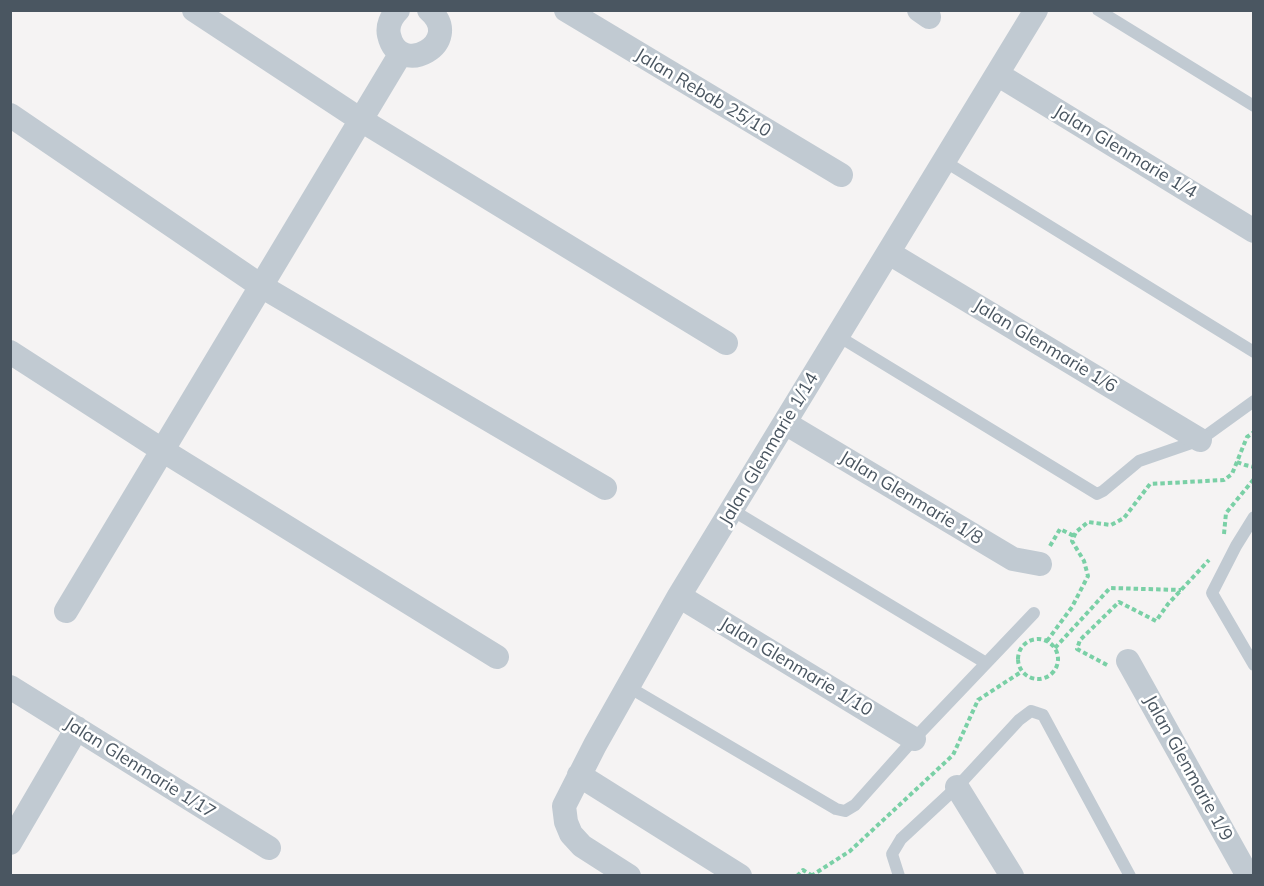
<!DOCTYPE html>
<html>
<head>
<meta charset="utf-8">
<style>
	body { margin:0 }
	#map { position:relative; width:1264px; height:886px; overflow:hidden; background:#f5f3f3; font-family:Mulish,sans-serif }
	canvas { display:block }
	.frame { position:absolute; inset:0; border:12px solid #4a5661; pointer-events:none }
</style>
</head>
<body>
<div id="map">
<canvas width="1264" height="886"></canvas>
<div class="frame"></div>
</div>
<script>
const context = document.querySelector('canvas').getContext('2d');
context.lineJoin = 'round';
function strokePath(path, color, width, dash) { context.strokeStyle = color; context.lineWidth = width; context.lineCap = dash ? 'butt' : 'round'; context.setLineDash(dash || []); context.stroke(path); }
function label(font, color, halo, rows, align = 'center') {
  context.font = font + ' Mulish,sans-serif'; context.lineWidth = 5; context.setLineDash([]); context.textBaseline = 'middle'; context.strokeStyle = halo; context.fillStyle = color; for (const [text, x, y, turn = 0] of rows) {
    context.save(); context.translate(x, y); context.rotate((+turn || 0) * Math.PI / 180); context.textAlign = isNaN(turn) ? turn : align; if (halo) context.strokeText(text, 0, 0); context.fillText(text, 0, 0); context.restore();
  }
}
const path = new Path2D(`
	M 1237,462 L 1245,465 L 1254,467
	M 1224,534 L 1226,513 L 1254,479
	M 1050,546 L 1060,529 L 1074,536
	M1018 659a20 20 0 1 1 40 0a20 20 0 1 1-40 0Z
	M 1047,641 L 1072,607 L 1088,576 L 1084,561 L 1072,541 L 1076,532 L 1088,522 L 1111,525 L 1124,518 L 1150,484 L 1224,480 L 1232,474 L 1247,437 L 1254,432
	M 1055,648 L 1110,588 L 1181,590
	M 1107,665 L 1077,649 L 1080,640 L 1119,602 L 1156,621 L 1168,604 L 1209,560
	M 797,876 L 803,870 L 811,875
	M 811,876 L 850,851 L 953,755 L 978,700 L 1021,672`);
const lane = new Path2D(`
	M 1098,10 L 1254,106
	M 944,161 L 1254,352
	M 838,336 L 1097,494 L 1103,491 L 1139,461 L 1200,440 L 1254,401
	M 732,510 L 986,663
	M 1254,517 L 1236,546 L 1212,593 L 1254,665
	M 627,686 L 836,809 L 845,811 L 855,805 L 914,739 L 1034,613
	M 899,876 L 892,854 L 901,839 L 957,787 L 1019,720 L 1031,711 L 1043,715 L 1130,876`);
const street = new Path2D(`
	M 194,10 L 361,120 L 726,343
	M 398,10 C 391,17 387,26 389,35 C 399,80 466,42 429,10
	M 566,10 L 841,175
	M 919,10 L 929,17
	M 997,74 L 1254,231
	M 10,115 L 261,286 L 605,488
	M 889,253 L 1200,440
	M 10,352 L 162,450 L 497,657
	M 785,423 L 1013,559 L 1040,564
	M 679,596 L 914,739
	M 66,611 L 401,53
	M 1128,661 L 1248,876
	M 10,687 L 269,848
	M 579,775 L 740,876
	M 957,787 L 1012,876
	M 10,843 L 77,728
	M 629,876 L 582,846 L 571,834 L 566,822 L 564,806 L 595,745 L 679,596 L 1036,10`);
const streetNames = [
	["Jalan Rebab 25/10",703,93,31],
	["Jalan Glenmarie 1/4",1125,152,31],
	["Jalan Glenmarie 1/6",1045,346,31],
	["Jalan Glenmarie 1/14",769,449,-59],
	["Jalan Glenmarie 1/8",911,498,31],
	["Jalan Glenmarie 1/10",796,667,31],
	["Jalan Glenmarie 1/17",140,768,32],
	["Jalan Glenmarie 1/9",1188,768,61]
];
strokePath(path, '#7ad0a6', 4, [4.5, 3]);
strokePath(lane, '#c1cad2', 12);
strokePath(street, '#c1cad2', 24);
label('18px', '#4a5661', '#fff', streetNames);
</script>
</body>
</html>
